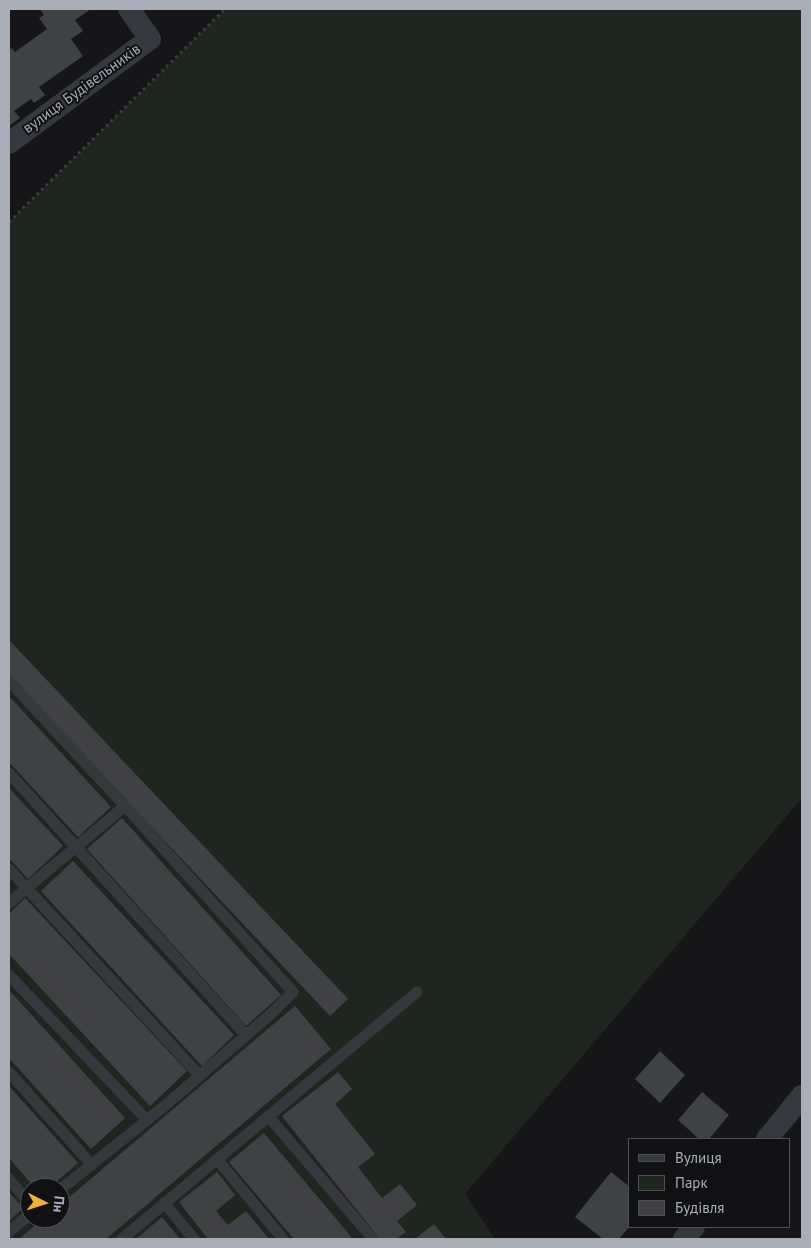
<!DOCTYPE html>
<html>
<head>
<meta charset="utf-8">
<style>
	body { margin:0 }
	#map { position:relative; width:811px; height:1248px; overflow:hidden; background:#161618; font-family:"PT Sans",sans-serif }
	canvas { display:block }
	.frame { position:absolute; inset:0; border:10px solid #a8adb8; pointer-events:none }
	.legend { position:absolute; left:628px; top:1138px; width:162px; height:90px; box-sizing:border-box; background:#111113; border:1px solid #4d4f55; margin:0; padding:6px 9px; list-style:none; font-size:15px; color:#a8adb8 }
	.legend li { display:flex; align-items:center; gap:10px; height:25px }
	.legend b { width:25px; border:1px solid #4d4f55 }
	.north { position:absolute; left:20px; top:1178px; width:50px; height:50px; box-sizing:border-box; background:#111113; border:1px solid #4d4f55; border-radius:50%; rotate:95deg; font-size:14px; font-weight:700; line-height:20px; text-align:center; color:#a8adb8 }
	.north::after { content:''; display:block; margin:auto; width:18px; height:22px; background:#f2b134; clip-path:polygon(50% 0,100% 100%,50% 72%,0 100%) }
</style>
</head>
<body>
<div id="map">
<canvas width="811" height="1248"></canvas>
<div class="frame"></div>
<ul class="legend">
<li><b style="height:6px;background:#37383d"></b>Вулиця</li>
<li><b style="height:14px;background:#1e261f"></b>Парк</li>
<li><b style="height:14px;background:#404145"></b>Будівля</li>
</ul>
<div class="north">Пн</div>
</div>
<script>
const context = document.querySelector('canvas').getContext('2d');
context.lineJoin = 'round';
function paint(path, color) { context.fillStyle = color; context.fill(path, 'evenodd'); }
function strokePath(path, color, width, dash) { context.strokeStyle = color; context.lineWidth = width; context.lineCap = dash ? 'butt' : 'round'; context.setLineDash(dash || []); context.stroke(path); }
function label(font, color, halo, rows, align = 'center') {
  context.font = font + ' "PT Sans",sans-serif'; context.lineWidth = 4; context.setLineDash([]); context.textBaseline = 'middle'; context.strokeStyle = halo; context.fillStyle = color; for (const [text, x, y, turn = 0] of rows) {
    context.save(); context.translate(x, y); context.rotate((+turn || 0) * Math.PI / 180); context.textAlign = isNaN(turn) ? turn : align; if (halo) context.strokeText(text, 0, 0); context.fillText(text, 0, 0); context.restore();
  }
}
const green = new Path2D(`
	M 225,9 L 802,9 L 802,798 L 465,1194 L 495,1239 L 9,1239 L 9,222 ZM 30,1188 L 60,1188 L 60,1218 L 30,1218 Z`);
const building = new Path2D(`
	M 40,9 L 91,9 L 75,20 L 83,31 L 71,39 L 83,56 L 39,87 L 45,95 L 34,103 L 31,99 L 14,111 L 20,118 L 9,126 L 9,50 L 12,48 L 15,52 L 47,29 L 39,18 L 44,15 Z
	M 9,640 L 348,999 L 330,1016 L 9,676 Z
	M 9,696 L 111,807 L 78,837 L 9,762 Z
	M 9,788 L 63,846 L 28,879 L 9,858 Z
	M 122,818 L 281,995 L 246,1026 L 87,849 Z
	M 73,861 L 234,1035 L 202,1066 L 41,891 Z
	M 25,898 L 187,1071 L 150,1106 L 9,954 L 9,914 Z
	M 9,990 L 125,1118 L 91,1149 L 9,1058 Z
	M 295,1006 L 331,1049 L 106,1239 L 19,1239 L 44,1218 L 60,1218 L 60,1205 Z
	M 660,1051 L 685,1075 L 660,1103 L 635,1079 Z
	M 338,1072 L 352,1089 L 335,1104 L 375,1154 L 358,1167 L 382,1198 L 400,1184 L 417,1205 L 397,1221 L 406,1232 L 396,1239 L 380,1239 L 282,1116 Z
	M 9,1086 L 78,1163 L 49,1188 L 35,1188 L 9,1158 Z
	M 702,1092 L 729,1115 L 709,1139 L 699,1139 L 678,1120 Z
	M 264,1133 L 353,1239 L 294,1239 L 229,1162 Z
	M 217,1172 L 235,1195 L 216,1211 L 228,1225 L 246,1211 L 269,1239 L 208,1239 L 179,1202 Z
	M 611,1172 L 630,1187 L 630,1226 L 619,1239 L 603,1239 L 575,1217 Z
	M 9,1192 L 23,1208 L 9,1221 Z
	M 162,1217 L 180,1239 L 136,1239 Z
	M 434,1224 L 446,1239 L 415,1239 Z`);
const path = new Path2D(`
	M 9,222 L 225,9`);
const lane = new Path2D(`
	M 9,681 L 125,806 L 293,992 L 273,1012 L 167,1104 L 60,1190
	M 9,773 L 246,1035
	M 9,869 L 200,1076
	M 9,903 L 125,806
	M 9,975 L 147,1120
	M 9,1072 L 92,1165
	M 268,1116 L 373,1239
	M 217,1159 L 283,1239
	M 9,1179 L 30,1204
	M 164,1203 L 194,1239
	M 9,1232 L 30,1214
	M 122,1239 L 417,992`);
const street = new Path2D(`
	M 9,143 L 150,39 L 129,9
	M 767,1139 L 802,1096
	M 684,1239 L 694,1227`);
const streetNames = [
	["вулиця Будівельників",82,89,-36]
];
paint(green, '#1e261f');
paint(building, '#404145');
strokePath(path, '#3d3f44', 3, [2.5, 4]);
strokePath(lane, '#37383d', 11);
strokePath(street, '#37383d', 22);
label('15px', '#a8adb8', '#111113', streetNames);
</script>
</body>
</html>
